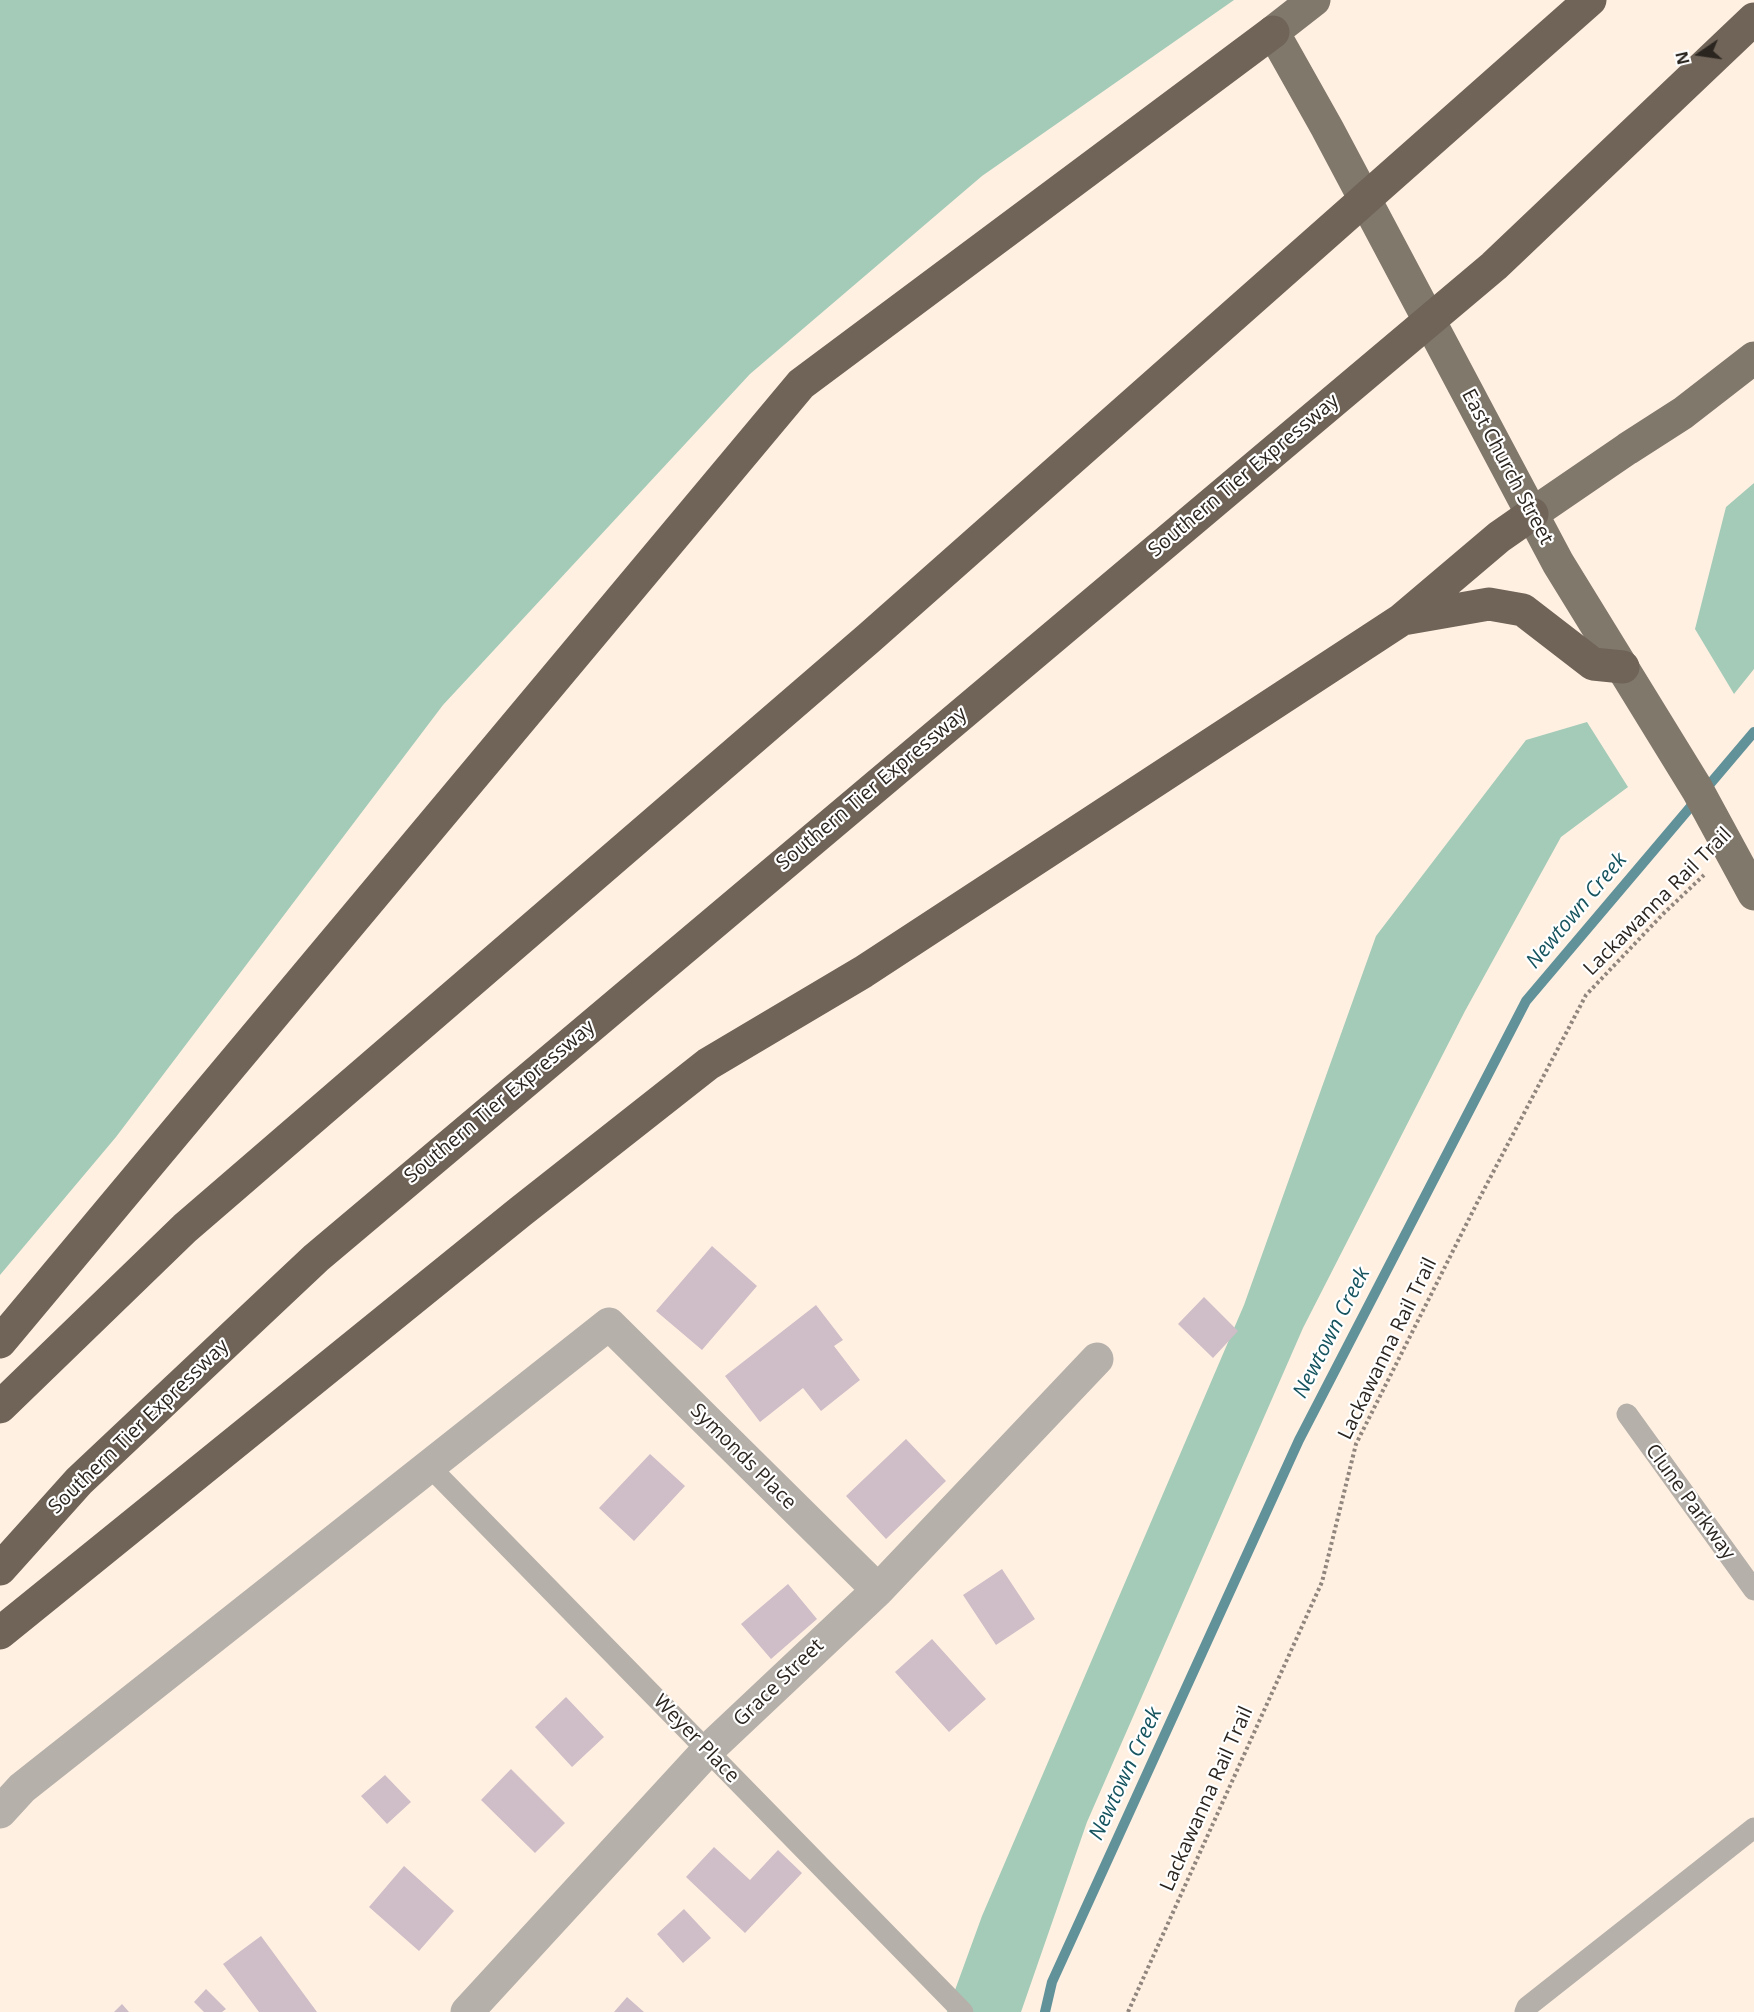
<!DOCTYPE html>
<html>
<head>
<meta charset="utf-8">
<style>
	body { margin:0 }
	#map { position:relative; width:1754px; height:2012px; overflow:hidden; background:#fff0e2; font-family:"Open Sans",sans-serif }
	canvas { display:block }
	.north { position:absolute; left:1670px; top:24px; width:60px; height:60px; -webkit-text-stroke:4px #fff; paint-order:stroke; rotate:257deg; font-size:16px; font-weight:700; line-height:24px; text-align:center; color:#2b2520 }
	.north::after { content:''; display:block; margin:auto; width:21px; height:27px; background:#2b2520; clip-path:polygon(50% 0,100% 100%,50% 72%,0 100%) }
</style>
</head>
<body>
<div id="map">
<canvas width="1754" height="2012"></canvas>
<div class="north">N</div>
</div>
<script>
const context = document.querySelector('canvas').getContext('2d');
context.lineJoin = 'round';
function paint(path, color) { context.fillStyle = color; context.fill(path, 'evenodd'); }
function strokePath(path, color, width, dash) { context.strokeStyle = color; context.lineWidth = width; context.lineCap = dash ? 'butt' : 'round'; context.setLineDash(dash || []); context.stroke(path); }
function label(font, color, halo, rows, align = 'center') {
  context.font = font + ' "Open Sans",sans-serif'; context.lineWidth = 4.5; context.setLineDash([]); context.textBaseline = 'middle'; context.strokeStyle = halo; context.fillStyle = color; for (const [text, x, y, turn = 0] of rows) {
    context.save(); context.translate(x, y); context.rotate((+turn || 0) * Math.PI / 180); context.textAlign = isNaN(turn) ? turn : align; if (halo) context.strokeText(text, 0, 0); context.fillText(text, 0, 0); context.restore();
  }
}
const green = new Path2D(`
	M 0,0 L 1234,0 L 982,176 L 750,374 L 443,705 L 116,1137 L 0,1275 Z
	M 1754,483 L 1754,669 L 1734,694 L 1695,629 L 1726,507 Z
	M 1587,722 L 1628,787 L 1561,837 L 1465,1011 L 1303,1328 L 1087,1822 L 1021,2012 L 947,2012 L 982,1916 L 1244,1305 L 1376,936 L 1526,740 Z`);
const stream = new Path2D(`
	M 1045,2012 L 1052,1982 L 1299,1440 L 1526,1001 L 1754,732`);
const building = new Path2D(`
	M 712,1246 L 757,1286 L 702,1350 L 656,1311 Z
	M 1204,1297 L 1238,1331 L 1213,1358 L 1178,1324 Z
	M 816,1305 L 843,1340 L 834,1346 L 860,1380 L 821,1411 L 803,1388 L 760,1422 L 725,1376 Z
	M 906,1439 L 946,1481 L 886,1539 L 846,1496 Z
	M 650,1454 L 685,1486 L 634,1541 L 599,1508 Z
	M 1002,1569 L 1035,1619 L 996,1645 L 963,1595 Z
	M 788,1584 L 817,1619 L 771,1659 L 741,1624 Z
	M 932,1639 L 986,1699 L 949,1732 L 895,1672 Z
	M 566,1697 L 604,1737 L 572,1767 L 535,1727 Z
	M 511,1769 L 565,1823 L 535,1853 L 481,1800 Z
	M 385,1775 L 411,1802 L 387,1824 L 361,1796 Z
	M 714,1847 L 750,1880 L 778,1850 L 802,1873 L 745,1933 L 686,1877 Z
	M 404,1866 L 454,1911 L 419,1951 L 369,1907 Z
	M 684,1909 L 711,1938 L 683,1963 L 657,1934 Z
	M 261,1936 L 317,2012 L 259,2012 L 223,1964 Z
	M 206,1989 L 226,2009 L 222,2012 L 204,2012 L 194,2002 Z
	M 627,1997 L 644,2012 L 614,2012 Z
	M 122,2004 L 129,2012 L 114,2012 Z`);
const path = new Path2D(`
	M 1128,2012 L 1322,1582 L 1356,1444 L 1478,1201 L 1586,995 L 1663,914 L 1704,875`);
const lane = new Path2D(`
	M 1627,1414 L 1754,1590
	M 429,1466 L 963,2012
	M 1525,2012 L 1527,2007 L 1754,1828`);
const street = new Path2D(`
	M 0,1812 L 22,1788 L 609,1324 L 878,1590
	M 467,2012 L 707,1751 L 878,1590 L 1097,1359`);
const primary = new Path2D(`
	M 1314,0 L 1273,32 L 1327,128 L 1558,563 L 1697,789 L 1754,894
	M 1532,514 L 1627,449 L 1683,413 L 1754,358`);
const highway = new Path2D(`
	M 1403,619 L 1489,604 L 1523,610 L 1593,664 L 1623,667
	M 0,1342 L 801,384 L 1273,32
	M 0,1407 L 185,1228 L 869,638 L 1590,0
	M 0,1569 L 79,1481 L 316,1258 L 1494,266 L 1754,19
	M 0,1633 L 520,1212 L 708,1064 L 863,972 L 1401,620 L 1499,537 L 1532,514`);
const streetNames = [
	["East Church Street",1507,467,62],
	["Southern Tier Expressway",1244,476,-40],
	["Southern Tier Expressway",872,789,-40],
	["Lackawanna Rail Trail",1658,902,-45],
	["Southern Tier Expressway",500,1102,-40],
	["Lackawanna Rail Trail",1388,1349,-64],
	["Southern Tier Expressway",139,1427,-44],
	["Symonds Place",743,1457,45],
	["Clune Parkway",1690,1502,54],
	["Grace Street",779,1683,-44],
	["Weyer Place",696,1739,46],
	["Lackawanna Rail Trail",1207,1799,-66]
];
const waterNames = [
	["Newtown Creek",1577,911,-50],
	["Newtown Creek",1332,1333,-63],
	["Newtown Creek",1126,1774,-65]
];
paint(green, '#a4cbb8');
strokePath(stream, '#61929a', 10);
paint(building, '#cfbdc7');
strokePath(path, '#91867d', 4, [3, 3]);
strokePath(lane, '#b5b0a9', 21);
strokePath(street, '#b5b0a9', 33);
strokePath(primary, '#81786c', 33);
strokePath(highway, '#6f6457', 33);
label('20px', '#2b2520', '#fff', streetNames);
label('italic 21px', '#15545f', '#fff', waterNames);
</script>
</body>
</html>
